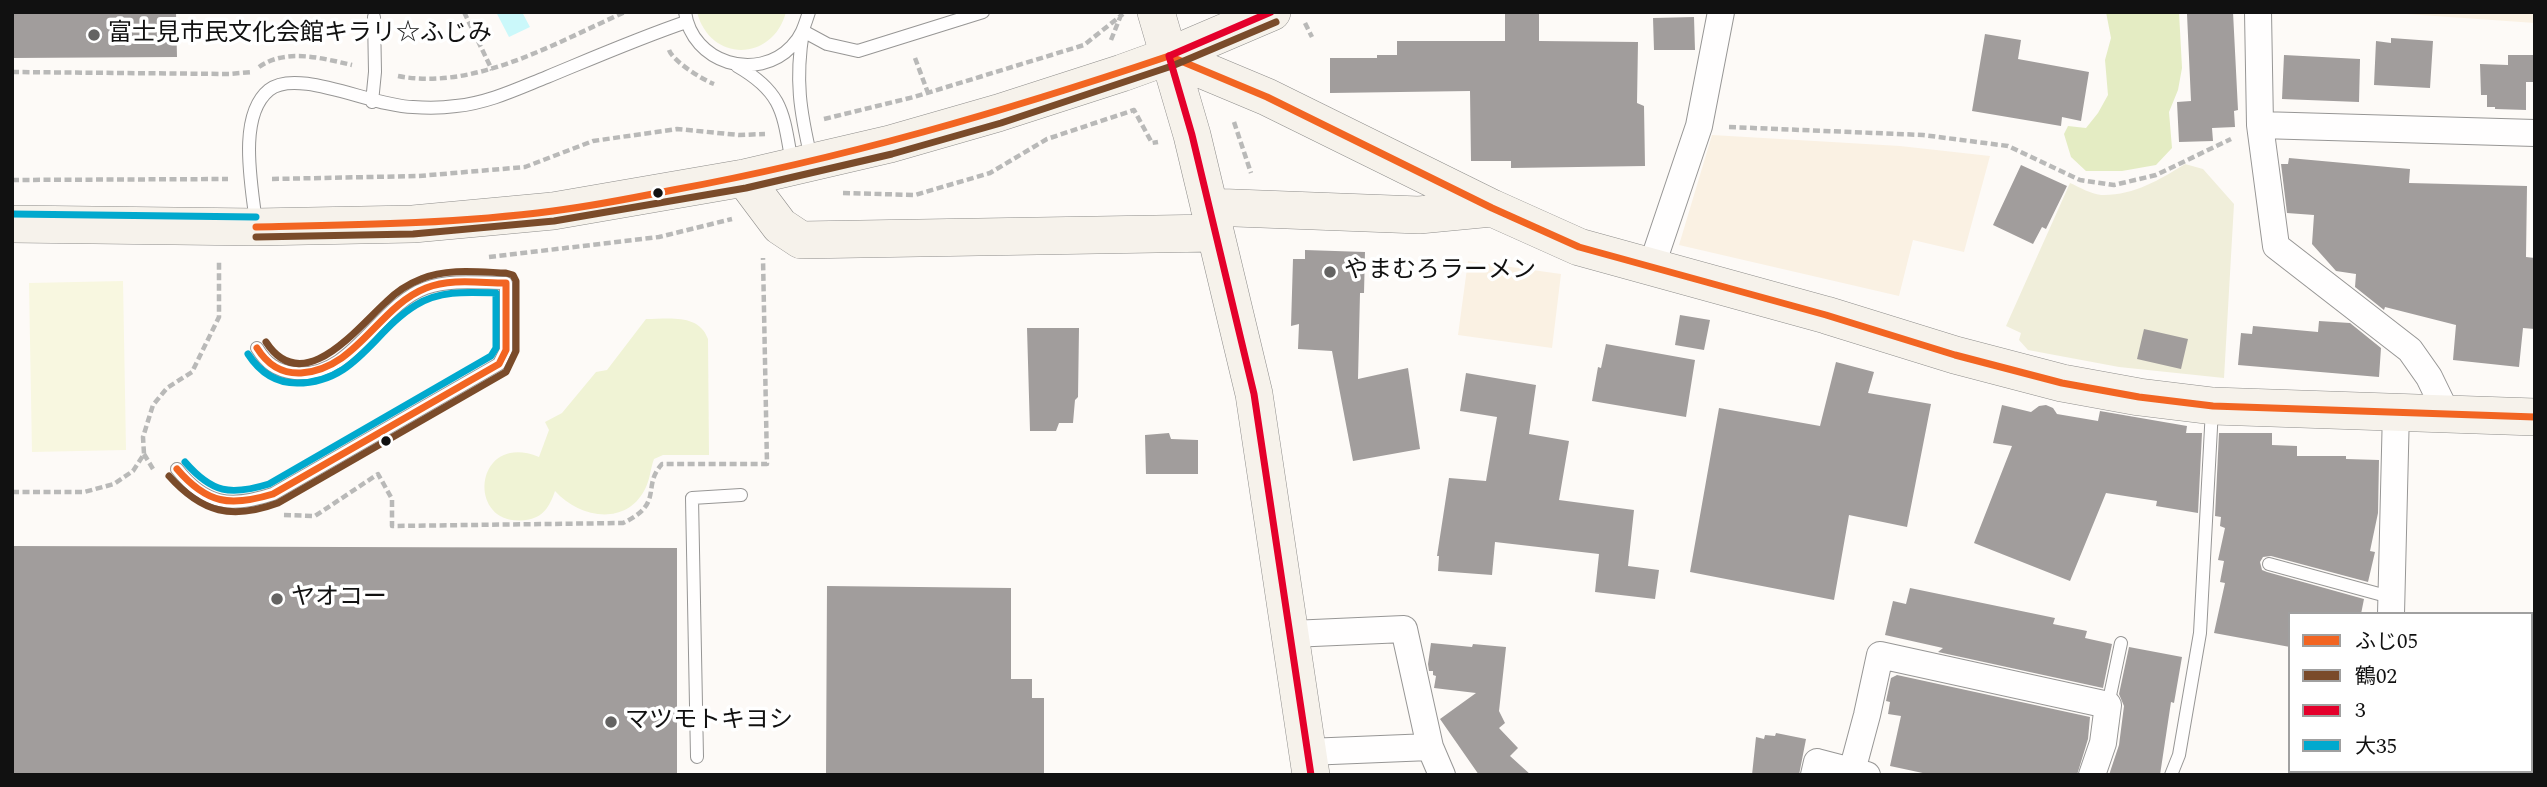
<!DOCTYPE html>
<html>
<head>
<meta charset="utf-8">
<style>
	body { margin:0 }
	#map { position:relative; width:2547px; height:787px; overflow:hidden; background:#fdfaf7; font-family:Spectral,"Noto Sans JP",serif }
	canvas { display:block }
	.frame { position:absolute; inset:0; border:14px solid #111; pointer-events:none }
	.legend { position:absolute; left:2288px; top:612px; width:245px; height:161px; box-sizing:border-box; background:#fff; border:2px solid #a0a0a0; margin:0; padding:9px 12px; list-style:none; font-size:21px; color:#111 }
	.legend li { display:flex; align-items:center; gap:14px; height:35px }
	.legend b { width:35px; border:2px solid #a0a0a0 }
</style>
</head>
<body>
<div id="map">
<canvas width="2547" height="787"></canvas>
<div class="frame"></div>
<ul class="legend">
<li><b style="height:9px;background:#f26522"></b>ふじ05</li>
<li><b style="height:9px;background:#7a4b2a"></b>鶴02</li>
<li><b style="height:9px;background:#e4002b"></b>3</li>
<li><b style="height:9px;background:#00a9ce"></b>大35</li>
</ul>
</div>
<script>
const context = document.querySelector('canvas').getContext('2d');
context.lineJoin = 'round';
function paint(path, color) { context.fillStyle = color; context.fill(path, 'evenodd'); }
function strokePath(path, color, width, dash) { context.strokeStyle = color; context.lineWidth = width; context.lineCap = dash ? 'butt' : 'round'; context.setLineDash(dash || []); context.stroke(path); }
function label(font, color, halo, rows, align = 'center') {
  context.font = font + ' Spectral,"Noto Sans JP",serif'; context.lineWidth = 7; context.setLineDash([]); context.textBaseline = 'middle'; context.strokeStyle = halo; context.fillStyle = color; for (const [text, x, y, turn = 0] of rows) {
    context.save(); context.translate(x, y); context.rotate((+turn || 0) * Math.PI / 180); context.textAlign = isNaN(turn) ? turn : align; if (halo) context.strokeText(text, 0, 0); context.fillText(text, 0, 0); context.restore();
  }
}
const farmland = new Path2D(`
	M 2378,12 L 2535,12 L 2535,23 Z
	M 1712,135 L 1900,146 L 1990,156 L 1964,252 L 1913,240 L 1899,296 L 1679,245 Z
	M 1468,261 L 1561,274 L 1552,348 L 1458,335 Z`);
const green = new Path2D(`
	M 697,12 L 786,12 C 773,62 710,63 697,12 Z
	M 646,319 C 668,319 699,313 708,339 L 709,455 L 663,455 L 654,459 C 650,470 650,481 644,491 C 624,527 578,517 555,491 C 550,506 543,518 526,520 C 465,529 473,430 539,457 L 549,430 L 545,422 L 562,413 L 596,372 L 607,370 Z`);
const forest = new Path2D(`
	M 2106,12 L 2179,12 L 2182,68 L 2178,90 L 2169,112 L 2172,148 L 2156,165 L 2122,171 L 2086,171 L 2071,157 L 2064,134 L 2068,126 L 2086,128 L 2098,113 L 2108,95 L 2105,60 L 2111,38 Z`);
const cemetery = new Path2D(`
	M 2185,164 L 2203,169 L 2234,204 L 2224,378 L 2119,367 L 2028,350 L 2019,340 L 2021,333 L 2006,326 L 2070,183 C 2079,187 2091,194 2101,195 C 2133,196 2159,180 2185,164 Z`);
const pitch = new Path2D(`
	M 123,281 L 126,450 L 32,452 L 29,283 Z`);
const water = new Path2D(`
	M 496,12 L 522,12 L 530,27 L 509,37 Z`);
const building = new Path2D(`
	M 12,12 L 176,12 L 177,57 L 12,58 Z
	M 1505,12 L 1539,12 L 1539,41 L 1638,42 L 1637,103 L 1644,106 L 1645,166 L 1511,168 L 1511,161 L 1471,161 L 1470,91 L 1330,93 L 1330,58 L 1377,58 L 1377,55 L 1397,55 L 1397,41 L 1505,41 Z
	M 2233,12 L 2238,110 L 2234,111 L 2235,127 L 2212,128 L 2213,141 L 2179,142 L 2177,102 L 2191,101 L 2187,14 Z
	M 1694,17 L 1695,50 L 1654,50 L 1653,18 Z
	M 1985,34 L 2021,40 L 2018,59 L 2089,72 L 2081,121 L 2062,117 L 2061,126 L 1972,111 Z
	M 2391,38 L 2433,41 L 2430,88 L 2374,85 L 2376,41 L 2391,43 Z
	M 2284,55 L 2360,59 L 2359,102 L 2282,99 Z
	M 2508,55 L 2535,55 L 2535,82 L 2526,82 L 2526,110 L 2495,109 L 2495,107 L 2487,107 L 2487,95 L 2481,95 L 2480,64 L 2508,65 Z
	M 2289,158 L 2410,169 L 2409,183 L 2527,186 L 2526,257 L 2535,258 L 2535,329 L 2523,328 L 2519,367 L 2453,360 L 2456,325 L 2385,307 L 2384,310 L 2355,287 L 2356,274 L 2336,271 L 2312,244 L 2314,215 L 2287,213 L 2281,164 L 2288,164 Z
	M 2021,165 L 2067,186 L 2046,229 L 2042,227 L 2033,244 L 1993,225 Z
	M 1305,250 L 1365,252 L 1364,293 L 1360,293 L 1358,379 L 1408,368 L 1420,449 L 1353,461 L 1332,351 L 1298,349 L 1299,324 L 1291,326 L 1293,259 L 1305,259 Z
	M 1680,315 L 1710,320 L 1704,350 L 1675,345 Z
	M 2319,321 L 2350,323 L 2381,348 L 2379,377 L 2238,365 L 2241,333 L 2252,334 L 2253,326 L 2318,332 Z
	M 1027,328 L 1079,328 L 1078,397 L 1075,400 L 1073,423 L 1059,423 L 1056,431 L 1030,431 Z
	M 2144,329 L 2188,339 L 2181,369 L 2137,359 Z
	M 1606,344 L 1695,360 L 1686,417 L 1592,401 L 1598,367 L 1601,368 Z
	M 1836,362 L 1874,372 L 1868,393 L 1931,404 L 1907,527 L 1849,515 L 1834,600 L 1690,572 L 1719,408 L 1820,426 Z
	M 1466,373 L 1536,385 L 1529,434 L 1569,441 L 1559,500 L 1634,510 L 1628,566 L 1659,570 L 1655,599 L 1595,592 L 1599,554 L 1495,542 L 1492,575 L 1438,571 L 1439,556 L 1437,556 L 1449,478 L 1486,481 L 1497,417 L 1460,411 Z
	M 2002,405 L 2031,412 L 2039,406 L 2046,405 L 2053,408 L 2057,414 L 2098,421 L 2100,411 L 2187,426 L 2186,433 L 2202,433 L 2198,513 L 2156,506 L 2157,501 L 2106,493 L 2070,581 L 1974,543 L 2012,446 L 1993,443 Z
	M 1169,433 L 1171,439 L 1198,440 L 1198,474 L 1146,474 L 1145,435 Z
	M 2219,433 L 2272,433 L 2272,445 L 2297,446 L 2297,456 L 2346,456 L 2346,459 L 2379,460 L 2378,513 L 2370,551 L 2375,552 L 2368,582 L 2271,556 L 2263,557 L 2260,562 L 2262,570 L 2267,572 L 2364,599 L 2361,614 L 2290,614 L 2290,647 L 2214,633 L 2225,583 L 2220,582 L 2224,561 L 2218,560 L 2225,528 L 2220,526 L 2221,517 L 2215,516 Z
	M 12,546 L 677,548 L 677,775 L 12,775 Z
	M 827,586 L 1011,588 L 1011,679 L 1032,679 L 1032,698 L 1044,698 L 1044,775 L 826,775 Z
	M 1910,588 L 2055,618 L 2053,624 L 2087,631 L 2085,638 L 2112,644 L 2103,688 L 1938,652 L 1943,648 L 1885,635 L 1893,601 L 1906,604 Z
	M 1431,643 L 1472,647 L 1473,644 L 1506,647 L 1499,711 L 1505,723 L 1499,728 L 1518,748 L 1510,756 L 1531,775 L 1479,775 L 1440,719 L 1476,693 L 1434,688 L 1436,676 L 1433,675 L 1433,671 L 1429,671 L 1428,664 Z
	M 2129,647 L 2182,657 L 2174,703 L 2171,702 L 2160,775 L 2109,775 L 2119,745 L 2124,706 L 2119,694 Z
	M 1897,675 L 2090,717 L 2088,739 L 2077,775 L 1932,775 L 1890,766 L 1901,716 L 1888,714 L 1890,702 L 1886,701 L 1891,678 Z
	M 1776,733 L 1806,739 L 1799,775 L 1752,775 L 1756,737 L 1764,739 L 1765,735 L 1775,736 Z`);
const path = new Path2D(`
	M 464,12 L 492,70
	M 1305,23 L 1312,37
	M 1111,40 L 1121,15
	M 669,50 C 673,61 701,79 714,84
	M 915,58 L 928,93
	M 259,67 C 286,48 321,58 352,65
	M 12,72 L 229,74 L 252,72
	M 398,76 C 475,91 557,42 625,12
	M 824,119 L 914,97 L 1084,45 L 1123,14
	M 1234,122 L 1251,173
	M 1729,127 L 1923,135 L 2008,146 L 2080,180 L 2114,185 L 2156,175 L 2231,139
	M 272,179 L 419,176 L 525,167 L 593,141 L 677,129 L 739,135 L 765,134
	M 12,180 L 228,179
	M 843,193 L 915,195 L 990,173 L 1047,139 L 1134,110 L 1152,143 L 1158,142
	M 489,257 L 659,237 L 732,219
	M 144,454 L 153,469
	M 12,492 L 84,492 L 114,484 L 133,471 L 144,454 L 143,437 L 153,405 L 167,388 L 192,372 L 219,317 L 219,261
	M 284,515 L 315,516 L 378,474 L 392,499 L 392,526 L 623,523 C 665,503 641,487 662,464 L 767,464 L 763,258`);
const lane = new Path2D(`
	M 685,12 C 692,63 757,83 792,46 C 802,36 805,24 809,12
	M 737,66 C 784,93 783,114 792,163
	M 372,102 L 375,72 L 374,17
	M 811,158 C 800,111 795,80 803,31 L 827,44 L 858,51 L 983,12
	M 256,223 C 252,187 237,116 269,90 C 297,67 374,107 413,107 C 427,108 442,108 456,106 C 488,103 517,89 547,77 C 593,58 639,38 686,22
	M 177,469 C 205,505 231,508 273,494 L 499,364 L 506,350 L 506,283 C 481,283 450,279 426,288 C 378,305 352,379 295,373 C 276,371 266,363 257,348
	M 2269,564 L 2390,597
	M 2108,705 L 2121,643
	M 697,757 L 692,498 L 741,495
	M 2171,775 L 2179,755 L 2200,633 L 2212,409`);
const street = new Path2D(`
	M 2258,12 L 2260,125 L 2276,246 L 2410,350 L 2429,377 L 2447,414
	M 2260,125 L 2535,133
	M 1651,268 L 1699,126 L 1721,12
	M 2391,614 L 2396,410
	M 1291,634 L 1404,629 L 1430,747
	M 1307,752 L 1430,747 L 1442,775
	M 1852,771 L 1867,715 L 1880,655 L 2108,705 L 2103,743 L 2092,775
	M 2402,771 L 2402,775
	M 1814,775 L 1817,762 L 1867,775`);
const secondary = new Path2D(`
	M 1156,12 L 1192,135 L 1254,394 L 1311,775
	M 1169,56 L 1267,97 L 1492,208 L 1579,247 L 1826,315 L 1955,355 L 2062,383 L 2139,397 L 2213,406 L 2535,417
	M 744,178 L 780,226 L 801,240 L 1215,233
	M 1209,207 L 1419,215 L 1492,208
	M 12,224 L 256,227 L 413,224 L 553,211 L 744,178 L 890,144 L 998,113 L 1122,73 L 1169,56 L 1272,12`);
const bus1 = new Path2D(`
	M 1169,56 L 1267,97 L 1492,208 L 1579,247 L 1826,315 L 1955,355 L 2062,383 L 2139,397 L 2213,406 L 2535,417
	M 256,227 C 355,225 454,224 553,211 C 593,206 633,198 673,190 C 842,159 1006,111 1169,56
	M 177,469 C 207,504 230,507 273,494 L 499,364 L 506,350 L 506,283 C 480,283 451,278 426,288 C 378,307 357,369 301,373 C 281,374 267,364 257,348`);
const bus2 = new Path2D(`
	M 256,237 L 413,234 L 554,221 L 746,188 L 892,154 L 1001,123 L 1172,66 L 1276,22
	M 169,476 C 202,513 232,520 278,503 L 506,372 L 516,351 L 516,281 L 513,275 L 506,273 C 479,272 447,268 421,279 C 408,284 396,292 386,302 C 357,328 303,399 266,342`);
const bus3 = new Path2D(`
	M 1169,56 L 1192,135 L 1254,394 L 1311,775
	M 1169,56 L 1271,12`);
const bus4 = new Path2D(`
	M 12,214 L 256,217
	M 185,462 C 212,493 230,496 269,484 L 491,356 L 496,348 L 496,293 C 468,292 440,290 416,305 C 373,331 356,383 297,383 C 275,383 259,371 248,354`);
const markers = [
	[94,35,7,"#646362"],
	[658,193,6,"#111"],
	[1330,272,7,"#646362"],
	[386,441,6,"#111"],
	[277,599,7,"#646362"],
	[611,722,7,"#646362"]
];
const poiNames = [
	["富士見市民文化会館キラリ☆ふじみ",108,35],
	["やまむろラーメン",1344,272],
	["ヤオコー",291,599],
	["マツモトキヨシ",625,722]
];
paint(farmland, '#faf1e3');
paint(green, '#f0f3d5');
paint(forest, '#e4ecc3');
paint(cemetery, '#f0eeda');
paint(pitch, '#f8f7e0');
paint(water, '#cbf8fa');
paint(building, '#a19d9c');
strokePath(lane, '#979695', 14);
strokePath(street, '#979695', 28);
strokePath(secondary, '#8e8d8b', 38);
strokePath(path, '#b9b9b8', 4.5, [7, 3.5]);
strokePath(lane, '#fffefe', 12);
strokePath(street, '#fffefe', 26);
strokePath(secondary, '#f6f2eb', 37);
strokePath(bus1, '#f26522', 7);
strokePath(bus2, '#7a4b2a', 7);
strokePath(bus3, '#e4002b', 7);
strokePath(bus4, '#00a9ce', 7);
for (const [x, y, r, color] of markers) { const dot = new Path2D(); dot.arc(x, y, r, 0, 2 * Math.PI); context.fillStyle = color; context.fill(dot); strokePath(dot, '#fff', 2.5); }
label('24px', '#111', '#fff', poiNames, 'left');
</script>
</body>
</html>
